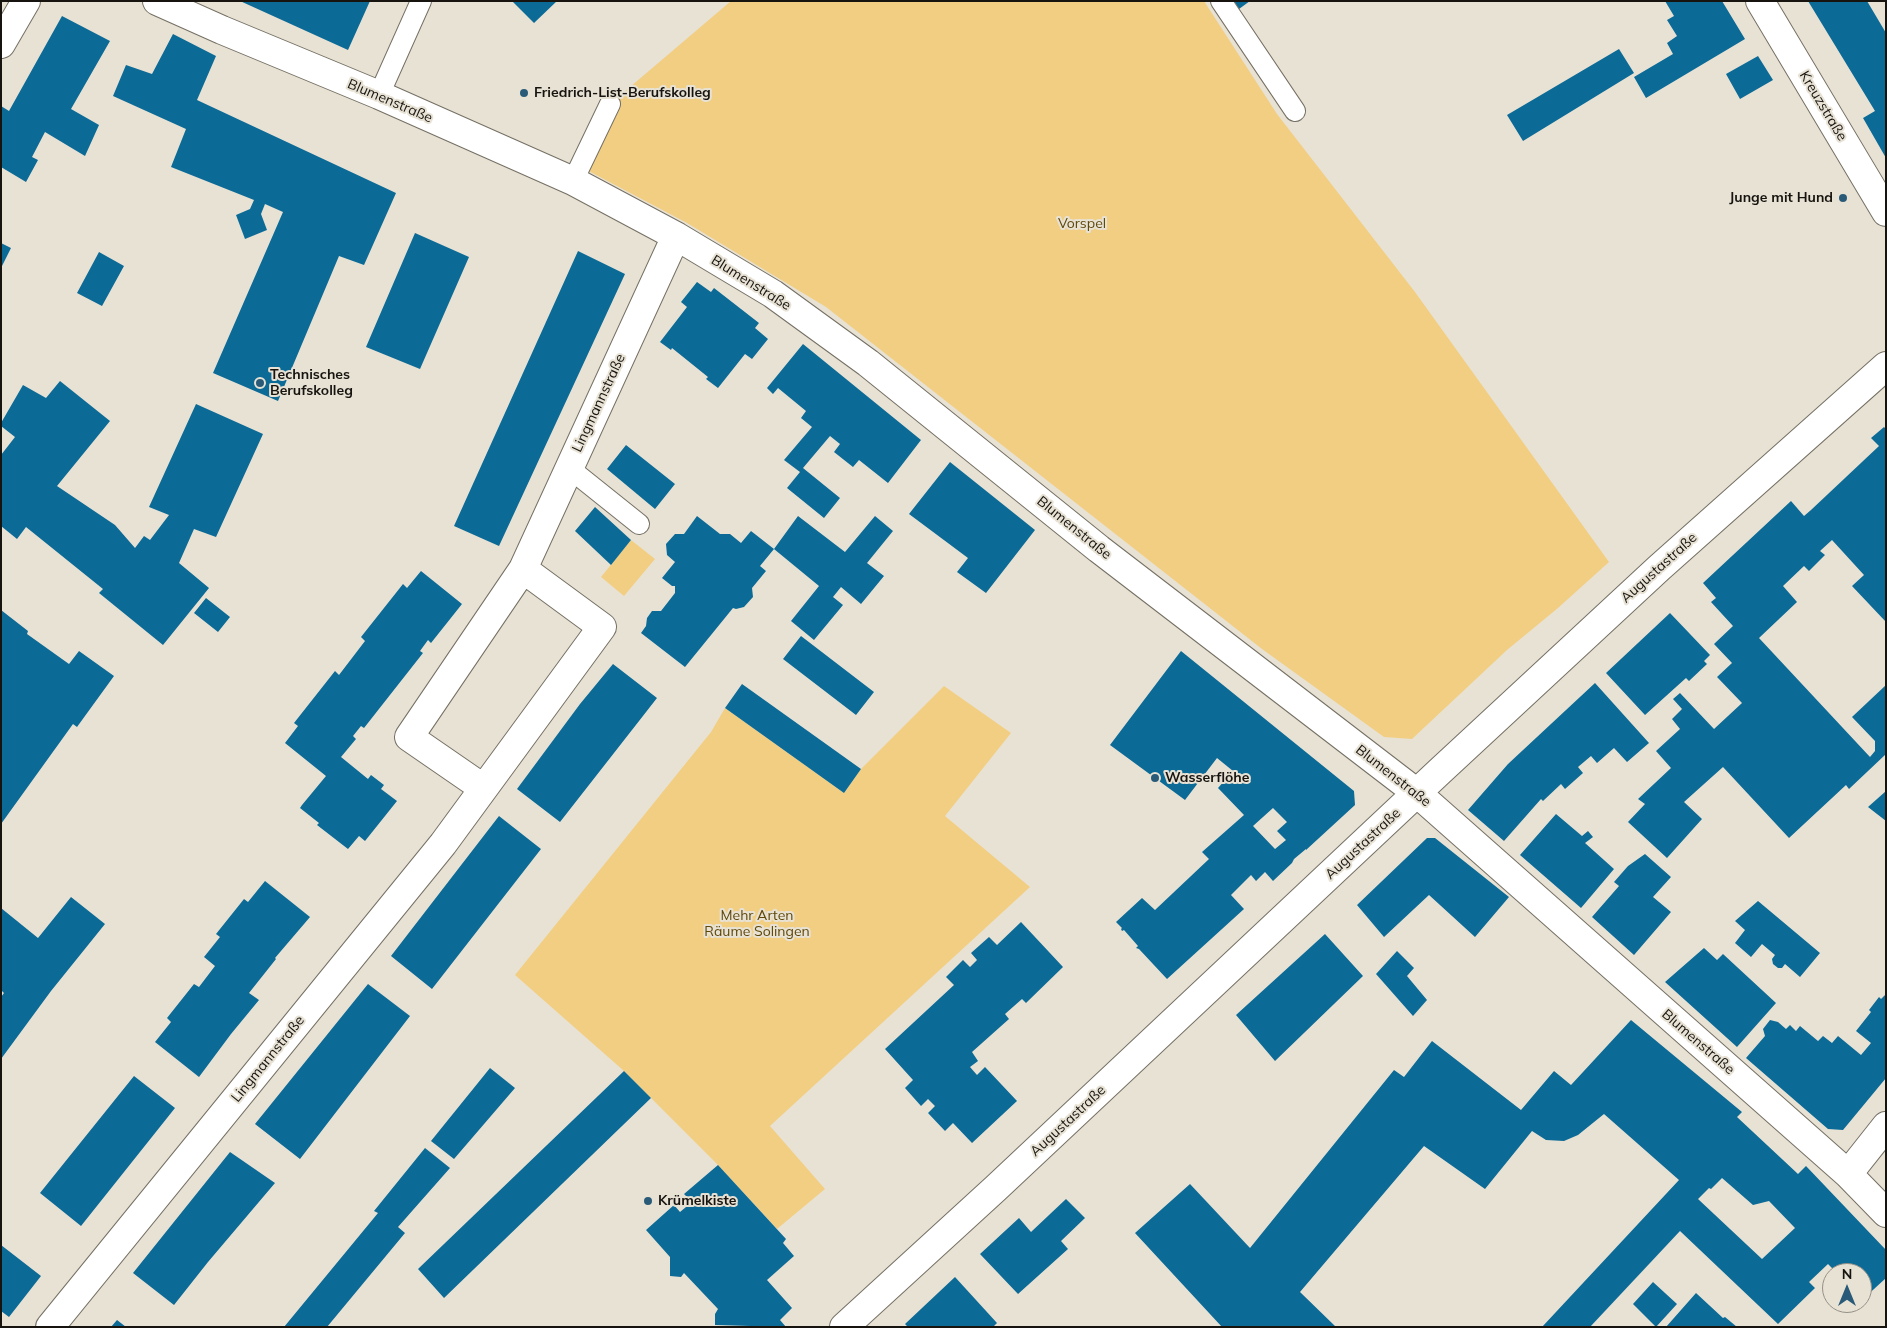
<!DOCTYPE html>
<html>
<head>
<meta charset="utf-8">
<style>
	body { margin:0 }
	#map { position:relative; width:1887px; height:1328px; overflow:hidden; background:#e8e2d5; font-family:Mulish,sans-serif }
	canvas { display:block }
	.frame { position:absolute; inset:0; border:2px solid #171410; pointer-events:none }
	.north { position:absolute; left:1822px; top:1263px; width:50px; height:50px; box-sizing:border-box; background:#e8e2d5; border:1px solid #949086; border-radius:50%; rotate:0deg; font-size:14px; font-weight:700; line-height:20px; text-align:center; color:#171410 }
	.north::after { content:''; display:block; margin:auto; width:18px; height:22px; background:#295b78; clip-path:polygon(50% 0,100% 100%,50% 72%,0 100%) }
</style>
</head>
<body>
<div id="map">
<canvas width="1887" height="1328"></canvas>
<div class="frame"></div>
<div class="north">N</div>
</div>
<script>
const context = document.querySelector('canvas').getContext('2d');
context.lineJoin = 'round';
function paint(path, color) { context.fillStyle = color; context.fill(path, 'evenodd'); }
function strokePath(path, color, width, dash) { context.strokeStyle = color; context.lineWidth = width; context.lineCap = dash ? 'butt' : 'round'; context.setLineDash(dash || []); context.stroke(path); }
function label(font, color, halo, rows, align = 'center') {
  context.font = font + ' Mulish,sans-serif'; context.lineWidth = 4; context.setLineDash([]); context.textBaseline = 'middle'; context.strokeStyle = halo; context.fillStyle = color; for (const [text, x, y, turn = 0] of rows) {
    context.save(); context.translate(x, y); context.rotate((+turn || 0) * Math.PI / 180); context.textAlign = isNaN(turn) ? turn : align; if (halo) context.strokeText(text, 0, 0); context.fillText(text, 0, 0); context.restore();
  }
}
const green = new Path2D(`
	M 731,1 L 1204,1 L 1277,114 L 1415,292 L 1609,562 L 1558,608 L 1507,650 L 1412,739 L 1384,737 L 1262,649 L 826,307 L 687,223 L 581,167 L 610,104 Z
	M 631,540 L 655,559 L 624,596 L 601,577 Z
	M 944,686 L 1011,733 L 945,816 L 1030,887 L 770,1126 L 825,1189 L 777,1229 L 718,1165 L 624,1071 L 515,975 L 711,732 L 725,708 L 844,793 L 861,769 Z`);
const building = new Path2D(`
	M 240,1 L 370,1 L 348,50 Z
	M 512,1 L 557,1 L 534,23 Z
	M 1234,1 L 1250,1 L 1239,9 Z
	M 1665,1 L 1722,1 L 1745,39 L 1646,98 L 1634,77 L 1673,54 L 1667,43 L 1677,36 L 1667,20 L 1674,16 Z
	M 1808,1 L 1867,1 L 1886,33 L 1886,158 L 1863,118 L 1875,111 Z
	M 62,16 L 110,41 L 71,109 L 99,125 L 85,156 L 45,132 L 32,157 L 38,160 L 26,182 L 1,167 L 1,106 L 9,111 Z
	M 173,34 L 216,56 L 197,100 L 396,193 L 364,265 L 339,256 L 278,401 L 213,373 L 283,212 L 265,204 L 261,214 L 267,230 L 245,239 L 236,215 L 250,209 L 254,200 L 171,167 L 186,129 L 113,96 L 126,65 L 152,74 Z
	M 1619,49 L 1634,73 L 1523,141 L 1507,115 Z
	M 1758,56 L 1773,80 L 1740,99 L 1726,74 Z
	M 415,233 L 469,257 L 420,369 L 366,347 Z
	M 1,243 L 11,248 L 1,268 Z
	M 578,251 L 625,274 L 499,546 L 454,526 Z
	M 99,252 L 124,266 L 102,306 L 77,293 Z
	M 697,282 L 711,292 L 714,288 L 759,323 L 755,328 L 768,339 L 752,359 L 745,354 L 718,388 L 706,379 L 708,377 L 672,348 L 671,350 L 660,342 L 687,307 L 681,302 Z
	M 803,344 L 921,440 L 888,483 L 859,460 L 853,467 L 834,452 L 840,444 L 830,436 L 803,468 L 840,498 L 824,518 L 787,488 L 800,472 L 784,460 L 812,427 L 801,418 L 806,411 L 778,388 L 773,394 L 767,388 Z
	M 60,381 L 110,421 L 57,486 L 115,525 L 135,548 L 144,536 L 150,540 L 169,515 L 149,507 L 196,404 L 263,434 L 216,537 L 194,529 L 179,563 L 209,588 L 163,645 L 99,593 L 103,589 L 26,527 L 17,539 L 1,526 L 1,455 L 15,437 L 1,426 L 1,423 L 23,385 L 46,398 Z
	M 1884,427 L 1886,429 L 1886,622 L 1852,586 L 1864,575 L 1832,540 L 1820,551 L 1825,555 L 1809,571 L 1804,566 L 1783,586 L 1797,602 L 1759,638 L 1870,757 L 1875,751 L 1875,741 L 1852,717 L 1886,685 L 1886,754 L 1849,789 L 1846,785 L 1789,838 L 1723,767 L 1684,802 L 1702,819 L 1667,858 L 1628,822 L 1645,804 L 1638,799 L 1671,768 L 1656,751 L 1680,729 L 1672,719 L 1682,709 L 1673,699 L 1680,693 L 1714,729 L 1742,703 L 1717,677 L 1732,663 L 1714,644 L 1733,626 L 1711,602 L 1716,598 L 1703,583 L 1791,501 L 1804,516 L 1811,510 L 1879,446 L 1871,438 Z
	M 626,445 L 675,484 L 655,509 L 607,469 Z
	M 950,462 L 1035,530 L 986,593 L 957,572 L 968,558 L 909,514 Z
	M 595,507 L 631,540 L 611,565 L 575,531 Z
	M 697,516 L 720,534 L 730,534 L 741,543 L 751,531 L 774,549 L 798,516 L 845,552 L 875,516 L 893,531 L 867,563 L 884,576 L 861,604 L 841,587 L 833,597 L 843,605 L 814,640 L 791,621 L 819,586 L 774,549 L 760,566 L 766,571 L 752,588 L 753,597 L 744,607 L 736,609 L 733,608 L 685,667 L 641,633 L 646,626 L 647,618 L 652,611 L 661,611 L 675,593 L 675,586 L 672,586 L 662,578 L 675,562 L 667,555 L 666,544 L 675,534 L 684,534 Z
	M 421,571 L 462,604 L 431,643 L 428,640 L 420,651 L 423,653 L 364,728 L 361,726 L 353,736 L 356,739 L 341,757 L 368,779 L 371,775 L 384,785 L 381,789 L 397,801 L 365,841 L 359,836 L 348,849 L 317,825 L 319,823 L 300,808 L 302,805 L 326,776 L 285,743 L 298,726 L 294,723 L 335,671 L 339,675 L 365,641 L 361,637 L 403,584 L 407,588 Z
	M 206,598 L 230,617 L 218,632 L 194,613 Z
	M 1,610 L 28,631 L 27,634 L 69,664 L 79,651 L 114,676 L 77,727 L 73,724 L 1,824 Z
	M 1670,613 L 1710,655 L 1704,661 L 1707,664 L 1689,681 L 1686,678 L 1645,715 L 1606,673 Z
	M 801,636 L 874,692 L 856,715 L 783,659 Z
	M 1181,651 L 1354,791 L 1355,805 L 1306,850 L 1306,849 L 1294,859 L 1292,863 L 1273,881 L 1265,872 L 1256,881 L 1251,875 L 1231,895 L 1244,909 L 1167,979 L 1139,949 L 1136,948 L 1138,946 L 1124,930 L 1122,931 L 1121,929 L 1122,928 L 1116,922 L 1142,898 L 1155,910 L 1209,859 L 1202,852 L 1244,815 L 1218,788 L 1233,771 L 1217,758 L 1185,800 L 1110,745 ZM 1273,808 L 1287,822 L 1277,831 L 1286,840 L 1275,849 L 1253,826 Z
	M 613,664 L 657,698 L 560,822 L 517,789 L 580,704 Z
	M 1595,683 L 1649,743 L 1627,762 L 1614,748 L 1597,763 L 1591,756 L 1578,767 L 1583,773 L 1565,789 L 1561,784 L 1543,801 L 1541,799 L 1504,841 L 1468,810 L 1508,764 Z
	M 742,684 L 861,769 L 844,793 L 725,708 Z
	M 1886,791 L 1886,821 L 1868,807 Z
	M 1556,814 L 1582,836 L 1588,831 L 1593,837 L 1585,843 L 1614,869 L 1581,908 L 1520,855 Z
	M 499,816 L 541,849 L 432,989 L 391,956 Z
	M 1427,838 L 1435,838 L 1509,897 L 1475,937 L 1429,895 L 1384,937 L 1357,905 Z
	M 1645,854 L 1671,877 L 1653,897 L 1671,912 L 1634,955 L 1592,917 L 1619,886 L 1614,882 L 1628,866 Z
	M 265,881 L 310,917 L 275,958 L 276,959 L 249,993 L 259,1000 L 231,1034 L 199,1077 L 155,1042 L 171,1022 L 167,1018 L 194,984 L 199,987 L 215,966 L 204,957 L 220,937 L 216,934 L 244,899 L 248,902 Z
	M 71,897 L 105,924 L 51,991 L 1,1059 L 1,997 L 4,993 L 1,990 L 1,908 L 38,938 Z
	M 1758,901 L 1820,953 L 1800,977 L 1785,964 L 1782,968 L 1778,968 L 1773,964 L 1772,959 L 1775,955 L 1762,944 L 1751,957 L 1735,943 L 1745,930 L 1735,921 Z
	M 1021,922 L 1063,967 L 1026,1003 L 1022,999 L 1005,1014 L 1009,1019 L 972,1052 L 978,1061 L 970,1067 L 977,1075 L 985,1067 L 1017,1101 L 972,1143 L 953,1123 L 945,1131 L 928,1113 L 935,1106 L 928,1099 L 921,1106 L 905,1088 L 913,1080 L 885,1049 L 954,985 L 946,977 L 963,960 L 970,967 L 977,960 L 971,953 L 989,937 L 997,945 Z
	M 1325,934 L 1363,976 L 1275,1061 L 1236,1015 Z
	M 1704,948 L 1717,960 L 1723,954 L 1776,1003 L 1737,1047 L 1665,982 Z
	M 1397,951 L 1414,968 L 1407,976 L 1427,1000 L 1413,1016 L 1376,974 Z
	M 368,984 L 410,1016 L 300,1159 L 255,1124 Z
	M 1886,994 L 1886,1078 L 1843,1130 L 1828,1129 L 1746,1058 L 1765,1036 L 1763,1029 L 1770,1020 L 1778,1022 L 1786,1029 L 1790,1025 L 1796,1031 L 1800,1026 L 1818,1041 L 1823,1036 L 1832,1043 L 1838,1036 L 1861,1055 L 1871,1043 L 1856,1031 L 1871,1012 L 1869,1010 L 1879,997 L 1881,999 Z
	M 1631,1020 L 1742,1112 L 1737,1117 L 1798,1174 L 1806,1166 L 1886,1250 L 1886,1278 L 1862,1300 L 1862,1273 L 1837,1273 L 1828,1264 L 1809,1282 L 1815,1288 L 1778,1324 L 1680,1231 L 1590,1327 L 1542,1327 L 1679,1180 L 1604,1114 L 1578,1135 L 1564,1141 L 1546,1140 L 1532,1131 L 1485,1189 L 1424,1146 L 1300,1292 L 1336,1327 L 1222,1327 L 1135,1233 L 1190,1184 L 1250,1248 L 1394,1070 L 1404,1077 L 1432,1041 L 1521,1110 L 1554,1071 L 1571,1085 ZM 1722,1178 L 1753,1205 L 1769,1201 L 1795,1228 L 1762,1259 L 1698,1199 L 1709,1188 L 1711,1189 Z
	M 490,1068 L 515,1088 L 454,1159 L 431,1141 Z
	M 624,1071 L 651,1098 L 444,1298 L 418,1269 Z
	M 134,1076 L 175,1108 L 81,1226 L 40,1193 Z
	M 425,1148 L 450,1168 L 398,1227 L 405,1233 L 327,1327 L 284,1327 L 378,1213 L 374,1211 Z
	M 230,1152 L 275,1183 L 208,1262 L 174,1305 L 133,1273 Z
	M 718,1165 L 786,1239 L 783,1243 L 794,1256 L 767,1280 L 792,1308 L 780,1320 L 786,1327 L 715,1325 L 715,1314 L 718,1309 L 684,1273 L 681,1277 L 670,1276 L 670,1257 L 646,1230 L 674,1205 L 680,1212 L 692,1202 L 684,1194 Z
	M 1066,1199 L 1085,1218 L 1061,1241 L 1068,1249 L 1018,1294 L 980,1254 L 1019,1218 L 1031,1232 Z
	M 1,1245 L 41,1276 L 9,1317 L 1,1311 Z
	M 955,1277 L 997,1323 L 993,1327 L 908,1327 L 905,1324 Z
	M 1653,1282 L 1677,1304 L 1656,1327 L 1633,1304 Z
	M 1696,1293 L 1723,1318 L 1725,1317 L 1737,1327 L 1666,1327 Z
	M 117,1320 L 126,1327 L 111,1327 Z`);
const service = new Path2D(`
	M 1221,1 L 1295,111
	M 379,95 L 421,1
	M 573,181 L 610,104
	M 569,468 L 639,524`);
const minor = new Path2D(`
	M 157,1 L 222,30 L 379,95 L 573,181 L 676,236 L 773,294 L 868,363 L 1099,549 L 1417,793 L 1848,1174 L 1886,1213
	M 1760,1 L 1886,212
	M 1,44 L 26,1
	M 523,569 L 676,236
	M 1848,1174 L 1886,1126
	M 50,1327 L 443,844 L 602,627 L 523,569 L 409,737 L 483,788
	M 844,1327 L 996,1188 L 1439,772 L 1659,568 L 1886,366`);
const markers = [
	[524,93,5,"#295b78"],
	[1843,198,5,"#295b78"],
	[260,383,5,"#295b78"],
	[1155,778,5,"#295b78"],
	[648,1201,5,"#295b78"]
];
const poiNames = [
	["Friedrich-List-Berufskolleg",534,93],
	["Junge mit Hund",1833,198,"right"],
	["Technisches",270,375],
	["Berufskolleg",270,391],
	["Wasserflöhe",1165,778],
	["Krümelkiste",658,1201]
];
const streetNames = [
	["Blumenstraße",390,101,23],
	["Kreuzstraße",1823,106,59],
	["Blumenstraße",751,283,32],
	["Lingmannstraße",599,403,-65],
	["Blumenstraße",1074,528,39],
	["Augustastraße",1659,568,-42],
	["Blumenstraße",1393,776,38],
	["Augustastraße",1363,844,-43],
	["Blumenstraße",1698,1042,41],
	["Lingmannstraße",268,1059,-51],
	["Augustastraße",1068,1121,-43]
];
const parkNames = [
	["Vorspel",1082,224],
	["Mehr Arten",757,916],
	["Räume Solingen",757,932]
];
paint(green, '#f2ce82');
paint(building, '#0b6a96');
strokePath(service, '#757064', 22);
strokePath(minor, '#757064', 30);
strokePath(service, '#fff', 20);
strokePath(minor, '#fff', 28);
for (const [x, y, r, color] of markers) { const dot = new Path2D(); dot.arc(x, y, r, 0, 2 * Math.PI); context.fillStyle = color; context.fill(dot); strokePath(dot, '#e8e2d5', 2); }
label('bold 14px', '#171410', '#e8e2d5', poiNames, 'left');
label('14px', '#171410', '#e8e2d5', streetNames);
label('14px', '#5f4707', '#e8e2d5', parkNames);
</script>
</body>
</html>
